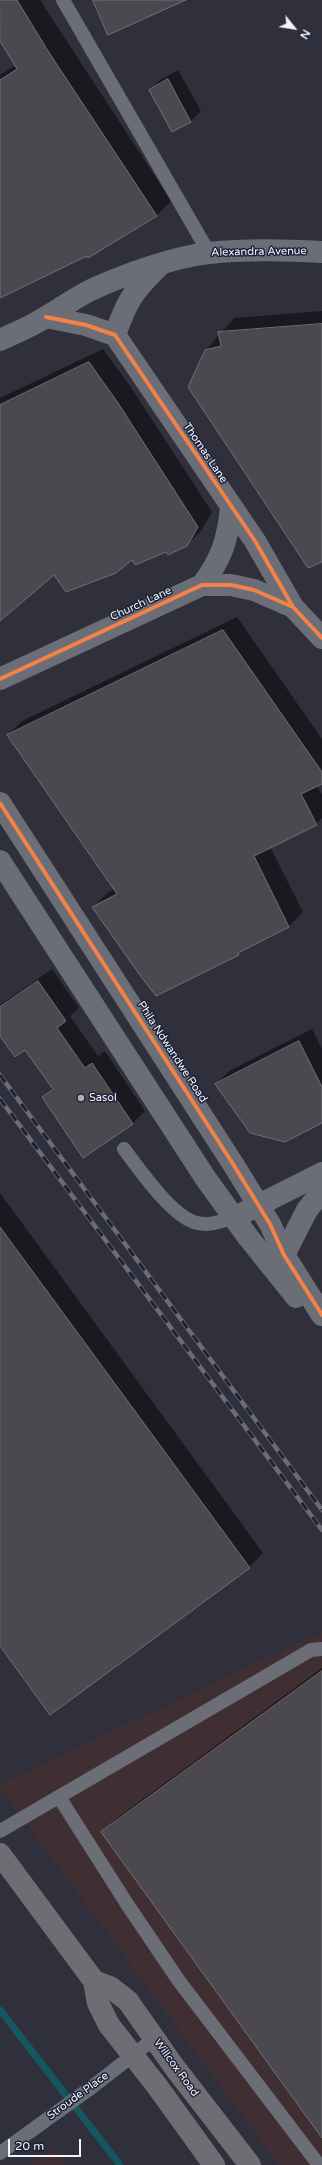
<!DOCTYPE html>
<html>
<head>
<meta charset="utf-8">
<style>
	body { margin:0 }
	#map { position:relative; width:322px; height:2165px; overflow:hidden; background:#2f303b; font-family:"Varela Round",sans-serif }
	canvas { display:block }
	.north { position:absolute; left:274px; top:8px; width:40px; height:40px; -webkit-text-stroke:3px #1f2236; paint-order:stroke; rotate:120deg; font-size:11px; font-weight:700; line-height:16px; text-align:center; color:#f1f3fe }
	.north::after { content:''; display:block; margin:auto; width:14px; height:18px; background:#f1f3fe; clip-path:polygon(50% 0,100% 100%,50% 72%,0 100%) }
	.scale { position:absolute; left:8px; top:2139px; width:73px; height:18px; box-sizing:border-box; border:2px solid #f1f3fe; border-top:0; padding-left:5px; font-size:12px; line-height:14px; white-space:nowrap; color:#f1f3fe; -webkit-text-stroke:3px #1f2236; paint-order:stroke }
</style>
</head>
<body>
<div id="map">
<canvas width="322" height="2165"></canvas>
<div class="north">N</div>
<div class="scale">20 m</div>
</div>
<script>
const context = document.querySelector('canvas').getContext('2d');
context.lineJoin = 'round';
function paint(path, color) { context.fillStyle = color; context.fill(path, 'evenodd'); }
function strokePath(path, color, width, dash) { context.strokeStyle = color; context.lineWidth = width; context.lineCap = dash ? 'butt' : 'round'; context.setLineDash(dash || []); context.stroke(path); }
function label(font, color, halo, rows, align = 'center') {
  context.font = font + ' "Varela Round",sans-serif'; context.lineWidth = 3; context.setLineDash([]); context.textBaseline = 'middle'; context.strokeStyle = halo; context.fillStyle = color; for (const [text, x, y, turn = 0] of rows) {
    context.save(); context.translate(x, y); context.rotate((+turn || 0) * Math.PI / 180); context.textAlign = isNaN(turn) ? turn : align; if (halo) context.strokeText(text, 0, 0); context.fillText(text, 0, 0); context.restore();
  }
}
const industrial = new Path2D(`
	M 322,1632 L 322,2165 L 279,2165 L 0,1788 L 0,1784 Z
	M 54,2148 L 66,2165 L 31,2165 Z`);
const shadow = new Path2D(`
	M 0,0 L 40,0 L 171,201 L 157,215 L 87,255 L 0,297 L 0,75 L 16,65 L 0,39 Z
	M 178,70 L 201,111 L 191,121 L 173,131 L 150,90 L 160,80 Z
	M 322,311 L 322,561 L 206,350 L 234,318 Z
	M 103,349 L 132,389 L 212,512 L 201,531 L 186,545 L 132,559 L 54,572 L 0,619 L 0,398 Z
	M 237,617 L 322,739 L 322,783 L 317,785 L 322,795 L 322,818 L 316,824 L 270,847 L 303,912 L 289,926 L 245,948 L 239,954 L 93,907 L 107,893 L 115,889 L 8,735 L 22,721 Z
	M 52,969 L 79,1008 L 70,1016 L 98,1056 L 105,1051 L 145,1111 L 133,1123 L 43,1097 L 53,1087 L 26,1049 L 0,1034 L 0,1005 Z
	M 312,1029 L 322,1049 L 322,1122 L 216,1084 L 229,1071 Z
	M 0,1193 L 263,1553 L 249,1567 L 0,1645 Z
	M 322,1668 L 322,2136 L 103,1832 L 117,1818 Z`);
const stream = new Path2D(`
	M 0,2010 L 120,2165`);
const building = new Path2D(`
	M 0,0 L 17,0 L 48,51 L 157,216 L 88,258 L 87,256 L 0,298 L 0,80 L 17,69 L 0,41 Z
	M 93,0 L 186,0 L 108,35 Z
	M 168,79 L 191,122 L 172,132 L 149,90 Z
	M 322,324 L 322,562 L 308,568 L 188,387 L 205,350 L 221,346 L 218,332 Z
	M 89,362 L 118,403 L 198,527 L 187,546 L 168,555 L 166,552 L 135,565 L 132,560 L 116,573 L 66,592 L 54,575 L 0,621 L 0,405 Z
	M 223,630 L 322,772 L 322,784 L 301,794 L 317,825 L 254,856 L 289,927 L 238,953 L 239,955 L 156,996 L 139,974 L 92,907 L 117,894 L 7,735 Z
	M 38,981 L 66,1021 L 57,1028 L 85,1068 L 92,1063 L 133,1124 L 83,1158 L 42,1097 L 53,1089 L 25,1050 L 15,1057 L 0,1036 L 0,1007 Z
	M 299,1041 L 322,1087 L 322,1123 L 285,1142 L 250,1133 L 215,1084 Z
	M 0,1227 L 250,1568 L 50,1715 L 0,1646 Z
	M 322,1671 L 322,2138 L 101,1832 Z`);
const service = new Path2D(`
	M 63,0 L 209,253
	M 124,1149 C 140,1170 172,1217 197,1223 C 210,1226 222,1221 233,1218
	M 59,1797 L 127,1904 L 179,1981 L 319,2165
	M 0,1831 L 311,1650 L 322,1649
	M 0,2153 L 92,2087 L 155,2038`);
const minor = new Path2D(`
	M 46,317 L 86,325 L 115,335 L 255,541 L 293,607 L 322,638
	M 115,335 C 127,300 134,290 161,264
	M 202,585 C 222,558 228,539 231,507
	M 0,679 L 202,585 L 231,585 L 254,590 L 293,607
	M 284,1255 L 307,1210 L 322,1191`);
const tertiary = new Path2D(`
	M 0,340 C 15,333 32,326 46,317 C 61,308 75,298 91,290 C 123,275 173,257 209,253 C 244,249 287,250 322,252
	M 0,803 L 233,1164 L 270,1224 L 284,1255 L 322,1315
	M 0,861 L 206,1179 L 248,1237 L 296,1297
	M 245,1212 L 322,1173`);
const secondary = new Path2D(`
	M 0,1854 L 94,1981 L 98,2003 L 109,2025 L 157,2086 L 214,2165
	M 94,1981 L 110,1987 L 128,2001 L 175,2068 L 250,2165`);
const rail = new Path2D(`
	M 0,1075 L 322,1510
	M 0,1099 L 322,1530`);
const cycleway = new Path2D(`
	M 46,317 L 86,325 L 115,335 L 255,541 L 293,607 L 322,638
	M 0,679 L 202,585 L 231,585 L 254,590 L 293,607
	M 0,803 L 233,1164 L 270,1224 L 284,1255 L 322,1315`);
const markers = [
	[81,1098,4,"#adafba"]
];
const streetNames = [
	["Alexandra Avenue",259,252,-1],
	["Thomas Lane",205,453,56],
	["Church Lane",141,604,-25],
	["Phila Ndwandwe Road",172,1052,57],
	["Willcox Road",176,2068,54],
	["Stroude Place",78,2096,-36]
];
const poiNames = [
	["Sasol",89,1098]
];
paint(industrial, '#402f32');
paint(shadow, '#0007');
strokePath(stream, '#15575e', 7);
paint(building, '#4c4850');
strokePath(building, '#726e76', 1);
strokePath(service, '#6b6d77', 14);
strokePath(minor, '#6b6d77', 22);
strokePath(tertiary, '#6b6d77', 22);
strokePath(secondary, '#6f6d74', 22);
strokePath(rail, '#6b6c76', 4.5);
strokePath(rail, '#1f2236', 3, [9]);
strokePath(cycleway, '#f48246', 4);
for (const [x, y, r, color] of markers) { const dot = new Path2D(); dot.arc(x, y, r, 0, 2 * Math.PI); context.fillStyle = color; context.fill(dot); strokePath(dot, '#1f2236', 1.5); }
label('11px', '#f1f3fe', '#1f2236', streetNames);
label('11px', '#f1f3fe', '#1f2236', poiNames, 'left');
</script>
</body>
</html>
